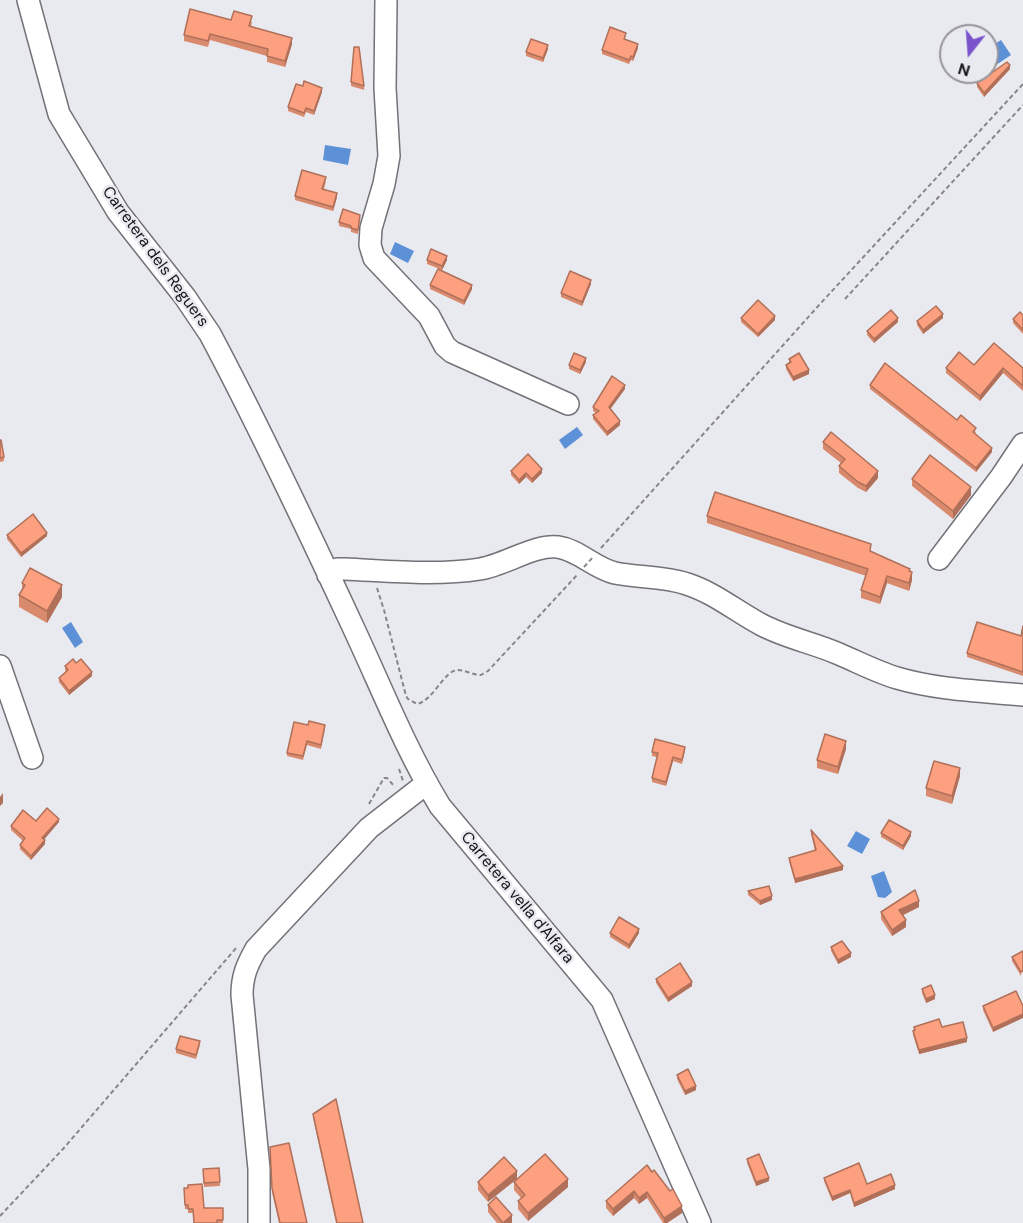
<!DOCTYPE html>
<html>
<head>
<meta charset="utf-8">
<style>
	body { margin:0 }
	#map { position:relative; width:1023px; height:1223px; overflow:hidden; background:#e9e9f0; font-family:"DM Sans",sans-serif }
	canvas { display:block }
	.north { position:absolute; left:939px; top:24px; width:60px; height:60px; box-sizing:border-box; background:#e9e9f0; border:2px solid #95959a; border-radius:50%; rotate:197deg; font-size:16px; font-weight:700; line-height:24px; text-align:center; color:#161619 }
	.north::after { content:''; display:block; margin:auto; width:21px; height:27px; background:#7a52cb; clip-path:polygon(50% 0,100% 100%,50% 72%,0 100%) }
</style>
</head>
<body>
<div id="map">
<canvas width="1023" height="1223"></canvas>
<div class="north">N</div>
</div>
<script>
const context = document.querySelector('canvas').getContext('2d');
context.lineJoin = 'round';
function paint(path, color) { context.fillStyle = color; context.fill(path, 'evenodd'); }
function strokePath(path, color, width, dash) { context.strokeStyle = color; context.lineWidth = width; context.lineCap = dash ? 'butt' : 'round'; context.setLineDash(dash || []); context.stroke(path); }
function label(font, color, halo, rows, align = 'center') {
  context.font = font + ' "DM Sans",sans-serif'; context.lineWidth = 5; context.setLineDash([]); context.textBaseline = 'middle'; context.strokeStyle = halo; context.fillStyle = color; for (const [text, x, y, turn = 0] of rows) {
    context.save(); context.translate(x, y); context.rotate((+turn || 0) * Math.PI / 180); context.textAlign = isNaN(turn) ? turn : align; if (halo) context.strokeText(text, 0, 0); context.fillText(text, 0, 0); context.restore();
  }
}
const water = new Path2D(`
	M 1001,40 L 1011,55 L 987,71 L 987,49 Z
	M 325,145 L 351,149 L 348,165 L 323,160 Z
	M 395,242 L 414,251 L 408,263 L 390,254 Z
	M 577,427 L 583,435 L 565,449 L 559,440 Z
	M 71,622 L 83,642 L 75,648 L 62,628 Z
	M 856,831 L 870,839 L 862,854 L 847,846 Z
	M 884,871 L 892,892 L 885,898 L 878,897 L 871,876 Z`);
const path = new Path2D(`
	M 845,299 L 1023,105
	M 601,548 L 820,304 L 1023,84
	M 377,588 L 384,610 L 406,696 L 408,699 L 417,704 C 433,701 444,671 457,670 C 465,670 473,675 481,675 L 488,671 L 578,574
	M 399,769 L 403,781
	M 369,804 L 384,778 L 387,778 L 395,787
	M 0,1216 L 63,1149 L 237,947`);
const minor = new Path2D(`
	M 28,0 L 59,114 L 118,212 L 185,297 L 210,334 C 261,430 308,530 354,629 C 382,689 406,750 440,806 L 602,1000 L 700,1223
	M 386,0 L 385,88 L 389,156 L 384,184 L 371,228 L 370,245 L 374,258 L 429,316 L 445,346 L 452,352 L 568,404
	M 939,559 L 1001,477 L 1023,444
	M 328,575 L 337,569 L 345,569 C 389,571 436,576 480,569 C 505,565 535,544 558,547 C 579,550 594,568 615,573 C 639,578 663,576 687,584 C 715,593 737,612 762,625 C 787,638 814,643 839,654 C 858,662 877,672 897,678 C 938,690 981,691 1023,695
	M 0,666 L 32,758
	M 259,1223 L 259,1169 L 242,995 C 242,976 247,965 256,949 L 369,828 L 427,783`);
const pathBridge = new Path2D(`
	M 584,567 L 594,556`);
const wall = new Path2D(`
	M 231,20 L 252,22 L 251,27 L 292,44 L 285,67 L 267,62 L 267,56 L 210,40 L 208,47 L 184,41 L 184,35 Z
	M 626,37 L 625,39 L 638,48 L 633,61 L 631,60 L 629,64 L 602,54 L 602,50 Z
	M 548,49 L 543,62 L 526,56 L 526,52 Z
	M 1010,69 L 984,97 L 977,87 L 977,83 Z
	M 351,82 L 364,86 L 364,90 L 351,86 Z
	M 322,92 L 314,115 L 306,112 L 304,117 L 288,111 L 288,107 Z
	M 326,181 L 324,189 L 337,197 L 333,211 L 295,200 L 295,196 Z
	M 360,219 L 358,234 L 351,232 L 351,229 L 339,226 L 339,222 Z
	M 427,260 L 447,260 L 442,270 L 427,264 Z
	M 591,284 L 582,306 L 561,297 L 561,293 Z
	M 430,285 L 472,289 L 464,305 L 430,289 Z
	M 1023,315 L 1023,334 L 1013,323 L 1013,319 Z
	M 741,318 L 775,320 L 758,337 L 741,322 Z
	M 943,318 L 923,334 L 917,325 L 917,321 Z
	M 898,322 L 874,343 L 867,335 L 867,331 Z
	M 789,359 L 809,374 L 793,381 L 786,369 L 786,365 L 789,363 Z
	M 586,362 L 580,374 L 569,369 L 569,365 Z
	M 974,365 L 1023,368 L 1023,391 L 1003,373 L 980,401 L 946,373 L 946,368 Z
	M 870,385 L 957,420 L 976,432 L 975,434 L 992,452 L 976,472 L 870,389 Z
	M 625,389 L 610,409 L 620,425 L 607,436 L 593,419 L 593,415 L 596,413 L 593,411 L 593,407 Z
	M 0,440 L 4,457 L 4,461 L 0,462 Z
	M 823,442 L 878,478 L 866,492 L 858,488 L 839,473 L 839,466 L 841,463 L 823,449 Z
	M 511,471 L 542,473 L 532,483 L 526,477 L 519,484 L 511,475 Z
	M 912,479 L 971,495 L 953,519 L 912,486 Z
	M 707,516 L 871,552 L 910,572 L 912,580 L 909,591 L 887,583 L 880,604 L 861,598 L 861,590 L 866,576 L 707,523 Z
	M 7,535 L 47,536 L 21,557 L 7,539 Z
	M 22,583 L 62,597 L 47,623 L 19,607 L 19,595 L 22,591 Z
	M 1023,626 L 1023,676 L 967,657 L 967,653 L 1021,636 Z
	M 76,663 L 92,676 L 69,695 L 59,682 L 59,678 L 66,671 L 65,670 L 65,666 Z
	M 325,728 L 321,749 L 307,745 L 303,760 L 287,756 L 287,753 Z
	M 846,749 L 838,774 L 817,768 L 817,760 Z
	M 685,751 L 682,764 L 673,761 L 666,786 L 652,782 L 652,778 L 657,757 L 652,756 L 652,752 Z
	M 960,776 L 952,804 L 926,796 L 926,788 Z
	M 36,821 L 59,822 L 44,839 L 45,844 L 31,860 L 20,849 L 20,845 L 23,841 L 11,830 L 11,826 Z
	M 811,830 L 843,870 L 795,883 L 789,861 L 789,858 L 815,851 L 811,834 Z
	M 881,833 L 911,836 L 903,850 L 881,837 Z
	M 748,891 L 772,900 L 760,905 L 748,895 Z
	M 919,907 L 903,915 L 906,927 L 892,936 L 881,919 L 881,912 Z
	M 610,933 L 639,933 L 629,949 L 610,937 Z
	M 831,947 L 851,957 L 838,964 L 831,951 Z
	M 1023,951 L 1021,976 L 1012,961 L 1012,957 Z
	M 656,979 L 692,986 L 668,1002 L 656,983 Z
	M 922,989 L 935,999 L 926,1003 L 922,993 Z
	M 983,1006 L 1023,1006 L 993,1032 L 983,1010 Z
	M 914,1027 L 942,1027 L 967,1042 L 919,1054 L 913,1035 Z
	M 200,1045 L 196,1059 L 176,1053 L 176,1049 Z
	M 677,1075 L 696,1090 L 685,1095 L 677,1079 Z
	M 313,1114 L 363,1223 L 336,1223 L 313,1118 Z
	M 270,1147 L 307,1223 L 279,1223 L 272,1192 Z
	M 504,1157 L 488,1202 L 478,1190 L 478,1182 Z
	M 747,1159 L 769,1181 L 756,1186 L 747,1163 Z
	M 647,1165 L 682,1213 L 667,1223 L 663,1223 L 647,1198 L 639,1204 L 634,1198 L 613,1216 L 606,1208 L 606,1201 Z
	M 219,1168 L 220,1186 L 204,1187 L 203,1169 Z
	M 824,1178 L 867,1184 L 895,1189 L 854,1207 L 850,1193 L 832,1201 L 824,1181 Z
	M 514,1182 L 568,1187 L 528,1221 L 518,1209 L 518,1201 L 521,1198 L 514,1190 Z
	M 184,1188 L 204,1208 L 223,1208 L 223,1223 L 194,1223 L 193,1213 L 188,1213 L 188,1209 L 185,1209 Z
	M 488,1205 L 512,1223 L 497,1223 L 488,1212 Z`);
const shadedWall = new Path2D(`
	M 292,38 L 292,44 L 285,67 L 285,61 Z
	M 638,44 L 638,48 L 633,61 L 633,57 Z
	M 548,45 L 548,49 L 543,62 L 543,58 Z
	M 1010,65 L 1010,69 L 984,97 L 984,93 Z
	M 322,88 L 322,92 L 314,115 L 314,111 Z
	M 337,193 L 337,197 L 333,211 L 333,207 Z
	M 447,256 L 447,260 L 442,270 L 442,266 Z
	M 591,280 L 591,284 L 582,306 L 582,302 Z
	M 472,285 L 472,289 L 464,305 L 464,301 Z
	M 943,314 L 943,318 L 923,334 L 923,330 Z
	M 775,316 L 775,320 L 758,337 L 758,334 Z
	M 898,318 L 898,322 L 874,343 L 874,339 Z
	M 586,358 L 586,362 L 580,374 L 580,370 Z
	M 1003,368 L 1003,373 L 980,401 L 980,396 Z
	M 809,370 L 809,374 L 793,381 L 793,377 Z
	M 625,385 L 625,389 L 609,411 L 609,407 Z
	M 620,421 L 620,425 L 607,436 L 607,432 Z
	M 992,448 L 992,452 L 976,472 L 976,468 Z
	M 542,469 L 542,473 L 532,483 L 532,479 Z
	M 878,471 L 878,478 L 866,492 L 866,486 Z
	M 526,473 L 526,477 L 519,484 L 519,480 Z
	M 971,487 L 971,495 L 953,519 L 953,511 Z
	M 47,533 L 47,536 L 21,557 L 21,553 Z
	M 912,572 L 912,580 L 909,591 L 909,583 Z
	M 887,576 L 887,583 L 880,604 L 880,597 Z
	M 62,585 L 62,597 L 47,623 L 47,611 Z
	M 92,672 L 92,676 L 69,695 L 69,691 Z
	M 846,741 L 846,749 L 838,774 L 838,767 Z
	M 673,757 L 673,761 L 666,786 L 666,782 Z
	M 960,768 L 960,776 L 952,804 L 952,796 Z
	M 3,793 L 3,803 L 0,806 L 0,797 Z
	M 59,819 L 59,822 L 42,842 L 42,838 Z
	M 911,832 L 911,836 L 903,850 L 903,846 Z
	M 45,840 L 45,844 L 31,860 L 31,856 Z
	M 843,866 L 843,870 L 795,883 L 795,879 Z
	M 772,896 L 772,900 L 760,905 L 760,901 Z
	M 919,901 L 919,907 L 899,917 L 899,910 Z
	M 906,920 L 906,927 L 892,936 L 892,930 Z
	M 639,929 L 639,933 L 629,949 L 629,945 Z
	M 851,953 L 851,957 L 838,964 L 838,960 Z
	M 692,982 L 692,986 L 668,1002 L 668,998 Z
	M 935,995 L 935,999 L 926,1003 L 926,999 Z
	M 1023,1014 L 1023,1018 L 993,1032 L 993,1028 Z
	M 967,1038 L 967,1042 L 919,1054 L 919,1050 Z
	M 696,1086 L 696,1090 L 685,1095 L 685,1091 Z
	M 517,1171 L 517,1179 L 488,1202 L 488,1195 Z
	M 769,1178 L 769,1181 L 756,1186 L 756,1182 Z
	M 568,1179 L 568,1187 L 528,1221 L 528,1213 Z
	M 895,1185 L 895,1189 L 854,1207 L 854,1203 Z
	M 850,1190 L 850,1193 L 832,1201 L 832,1197 Z
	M 634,1191 L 634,1198 L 613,1216 L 613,1209 Z
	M 647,1192 L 647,1198 L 639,1204 L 639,1198 Z
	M 682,1206 L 682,1213 L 667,1223 L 664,1223 L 664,1218 Z
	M 512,1215 L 512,1223 L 503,1223 Z`);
const building = new Path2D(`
	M 190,9 L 231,20 L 234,11 L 252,16 L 249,26 L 292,38 L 285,61 L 267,56 L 268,49 L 210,34 L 208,41 L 184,35 Z
	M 610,27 L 626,33 L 624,39 L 638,44 L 633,57 L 631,56 L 629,60 L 602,50 Z
	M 531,39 L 548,45 L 543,58 L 526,52 Z
	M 354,47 L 359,47 L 364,86 L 351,82 Z
	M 1007,62 L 1010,65 L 984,93 L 977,83 Z
	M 304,81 L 322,88 L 314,111 L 306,108 L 304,113 L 288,107 L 296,84 L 303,86 Z
	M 302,170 L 326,177 L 322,189 L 337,193 L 333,207 L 295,196 Z
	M 343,209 L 360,215 L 358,230 L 351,228 L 351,226 L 339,222 Z
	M 431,249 L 447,256 L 442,266 L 427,260 Z
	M 438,269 L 472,285 L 464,301 L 430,285 Z
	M 570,271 L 591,280 L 582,302 L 561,293 Z
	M 758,300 L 775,316 L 758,334 L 741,318 Z
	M 936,306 L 943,314 L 923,330 L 917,321 Z
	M 891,310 L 898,318 L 874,339 L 867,331 Z
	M 1020,312 L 1023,315 L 1023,330 L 1013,319 Z
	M 994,343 L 1023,368 L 1023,386 L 1003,368 L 980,396 L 946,368 L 959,352 L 974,365 Z
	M 574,353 L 586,358 L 580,370 L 569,365 Z
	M 799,353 L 809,370 L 793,377 L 786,365 L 791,362 L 789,359 Z
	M 885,363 L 957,420 L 961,415 L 976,428 L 973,432 L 992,448 L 976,468 L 870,385 Z
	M 612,376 L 625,385 L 609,407 L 620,421 L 607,432 L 593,415 L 599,411 L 593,407 Z
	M 831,432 L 878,471 L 866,486 L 858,482 L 839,466 L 845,459 L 823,442 Z
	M 0,440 L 1,440 L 4,457 L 0,458 Z
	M 528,454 L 542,469 L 532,479 L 526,473 L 519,480 L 511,471 Z
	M 930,455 L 971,487 L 953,511 L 912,479 Z
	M 715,492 L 871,544 L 870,551 L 910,569 L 909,571 L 912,572 L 909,583 L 887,576 L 880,597 L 861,590 L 868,569 L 707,516 Z
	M 33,514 L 47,533 L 21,553 L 7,535 Z
	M 30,568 L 62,585 L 47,611 L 19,595 L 25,585 L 22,583 Z
	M 977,622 L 1021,636 L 1023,626 L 1023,672 L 967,653 Z
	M 73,659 L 76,663 L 81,659 L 92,672 L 69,691 L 59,678 L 68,670 L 65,666 Z
	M 309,721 L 325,725 L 321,745 L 307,741 L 303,756 L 287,753 L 294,722 L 308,725 Z
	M 825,734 L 846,741 L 838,767 L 817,760 Z
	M 655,739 L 685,747 L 682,760 L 673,757 L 666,782 L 652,778 L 658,753 L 652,752 Z
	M 934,761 L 960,768 L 952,796 L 926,788 Z
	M 47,808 L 59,819 L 42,838 L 45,840 L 31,856 L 20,845 L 25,838 L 11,826 L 23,810 L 36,821 Z
	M 889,820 L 911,832 L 903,846 L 881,833 Z
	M 811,830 L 843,866 L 795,879 L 789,858 L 816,850 Z
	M 769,886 L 772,896 L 760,901 L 748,891 Z
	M 915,890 L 919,901 L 899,910 L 906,920 L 892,930 L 881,912 Z
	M 619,917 L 639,929 L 629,945 L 610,933 Z
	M 842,941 L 851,953 L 838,960 L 831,947 Z
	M 1023,951 L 1023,971 L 1021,972 L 1012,957 Z
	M 680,963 L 692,982 L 668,998 L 656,979 Z
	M 931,985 L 935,995 L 926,999 L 922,989 Z
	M 1016,991 L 1023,1006 L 1023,1014 L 993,1028 L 983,1006 Z
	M 939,1019 L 942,1027 L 963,1022 L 967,1038 L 919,1050 L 913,1031 L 915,1030 L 914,1027 Z
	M 180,1036 L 200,1041 L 196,1055 L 176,1049 Z
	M 688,1069 L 696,1086 L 685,1091 L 677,1075 Z
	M 336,1099 L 363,1223 L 337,1223 L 313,1114 Z
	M 289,1143 L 307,1223 L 280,1223 L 272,1188 L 270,1147 Z
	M 545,1154 L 568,1179 L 528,1213 L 518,1201 L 525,1195 L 514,1182 Z
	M 759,1154 L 769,1178 L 756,1182 L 747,1159 Z
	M 504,1157 L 517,1171 L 488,1195 L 478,1182 Z
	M 859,1163 L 867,1184 L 891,1174 L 895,1185 L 854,1203 L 850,1190 L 832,1197 L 824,1178 Z
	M 647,1165 L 652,1172 L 654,1170 L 670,1191 L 673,1189 L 682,1206 L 664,1218 L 647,1192 L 639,1198 L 634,1191 L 613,1209 L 606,1201 Z
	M 219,1168 L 220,1182 L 204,1183 L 203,1169 Z
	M 202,1184 L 204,1208 L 223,1208 L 223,1220 L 217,1220 L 217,1223 L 194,1223 L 193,1209 L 188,1209 L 188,1205 L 185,1205 L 184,1188 L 188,1188 L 188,1185 Z
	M 496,1197 L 512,1215 L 503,1223 L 488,1205 Z`);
const streetNames = [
	["Carretera dels Reguers",155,257,54],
	["Carretera vella d'Alfara",517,898,50]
];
paint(water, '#5d91d7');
strokePath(minor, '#727278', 24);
strokePath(path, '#85858a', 2, [4.5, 3]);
strokePath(minor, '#fff', 21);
strokePath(pathBridge, '#85858a', 2, [4.5, 3]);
paint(wall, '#d98a6d');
paint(shadedWall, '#b07059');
paint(building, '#fca07f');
strokePath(building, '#b07059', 1.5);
label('16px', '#161619', '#e9e9f0', streetNames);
</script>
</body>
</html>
